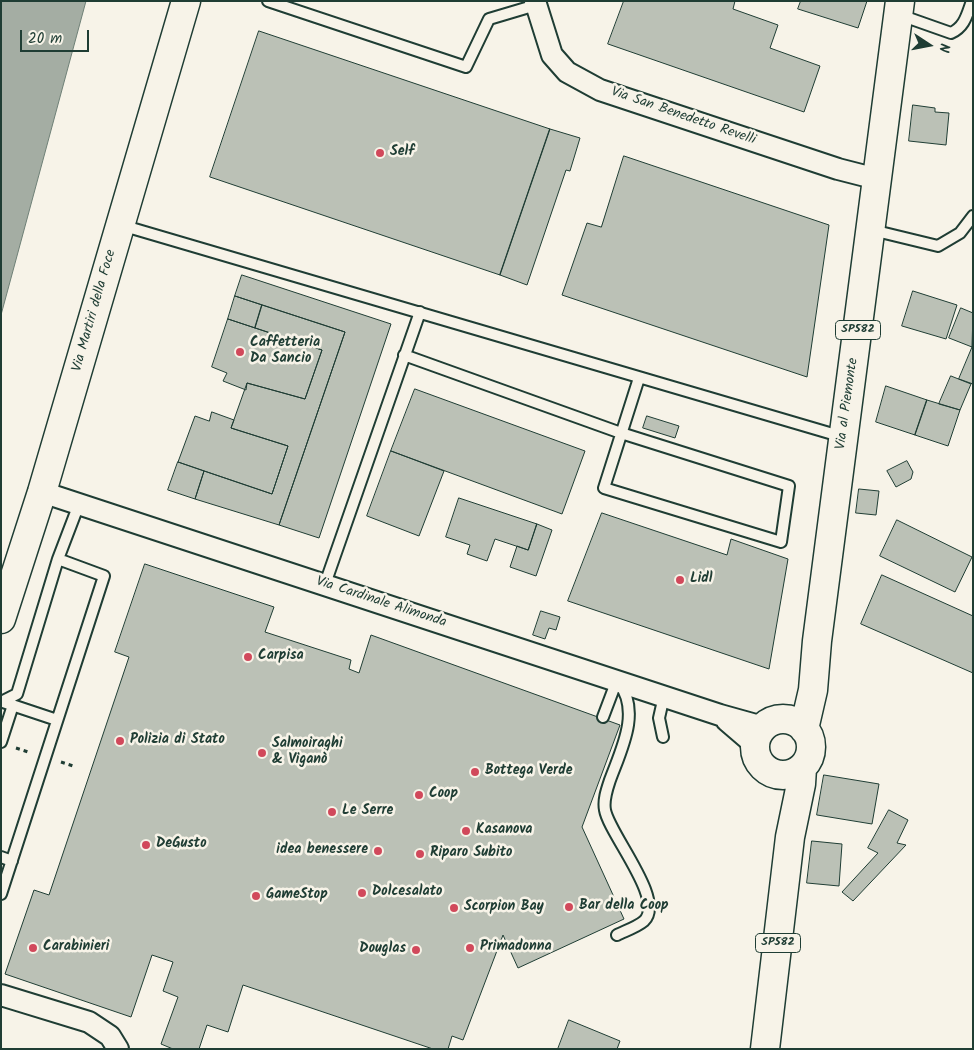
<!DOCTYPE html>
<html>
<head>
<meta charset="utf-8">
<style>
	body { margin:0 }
	#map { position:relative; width:974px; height:1050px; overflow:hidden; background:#f7f3e8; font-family:Kalam,sans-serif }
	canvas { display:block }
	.frame { position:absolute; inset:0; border:2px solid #1f3d34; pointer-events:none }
	.north { position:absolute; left:904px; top:20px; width:50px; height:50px; -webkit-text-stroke:4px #f7f3e8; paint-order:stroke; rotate:101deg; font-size:14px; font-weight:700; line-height:20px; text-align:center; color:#1f3d34 }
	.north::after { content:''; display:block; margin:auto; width:18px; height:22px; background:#1f3d34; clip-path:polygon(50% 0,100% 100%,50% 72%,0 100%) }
	.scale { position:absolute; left:20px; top:30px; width:69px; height:22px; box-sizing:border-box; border:2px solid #1f3d34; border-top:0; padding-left:6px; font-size:15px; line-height:18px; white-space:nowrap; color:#1f3d34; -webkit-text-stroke:4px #f7f3e8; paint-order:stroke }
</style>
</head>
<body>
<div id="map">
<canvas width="974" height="1050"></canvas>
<div class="frame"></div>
<div class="north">N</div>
<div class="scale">20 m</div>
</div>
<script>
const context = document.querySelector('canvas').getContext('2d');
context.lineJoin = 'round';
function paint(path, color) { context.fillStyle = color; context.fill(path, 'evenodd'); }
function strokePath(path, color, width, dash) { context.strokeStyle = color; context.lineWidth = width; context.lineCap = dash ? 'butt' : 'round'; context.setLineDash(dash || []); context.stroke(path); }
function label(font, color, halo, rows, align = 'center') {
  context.font = font + ' Kalam,sans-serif'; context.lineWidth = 5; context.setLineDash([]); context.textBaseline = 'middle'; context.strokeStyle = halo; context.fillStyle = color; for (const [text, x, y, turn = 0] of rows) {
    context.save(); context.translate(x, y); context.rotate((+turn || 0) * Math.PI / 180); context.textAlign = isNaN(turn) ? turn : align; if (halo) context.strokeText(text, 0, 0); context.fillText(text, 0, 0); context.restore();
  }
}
const water = new Path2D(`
	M 1,1 L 86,1 L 1,315 Z`);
const building = new Path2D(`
	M 624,1 L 735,1 L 733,9 L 778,25 L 770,48 L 820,66 L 804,112 L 608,44 Z
	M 801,1 L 867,1 L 858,28 L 798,9 Z
	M 259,31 L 550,129 L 500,275 L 210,177 Z
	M 913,105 L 935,108 L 935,112 L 949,113 L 946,145 L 909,141 Z
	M 550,129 L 580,138 L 570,171 L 566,170 L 527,285 L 500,275 Z
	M 624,156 L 829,225 L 807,377 L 562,295 L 587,223 L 601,227 Z
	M 242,275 L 391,324 L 319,538 L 279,525 L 345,332 L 235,296 Z
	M 913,291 L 957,305 L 946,339 L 902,326 Z
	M 235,296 L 262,305 L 255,328 L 228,319 Z
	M 262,305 L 345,332 L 279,525 L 195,499 L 204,471 L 272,494 L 288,446 L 231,428 L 247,383 L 305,399 L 322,350 L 255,328 Z
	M 961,308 L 973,313 L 972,347 L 949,338 Z
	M 228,319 L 322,350 L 305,399 L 247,383 L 246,390 L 223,381 L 227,373 L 212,367 Z
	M 973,345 L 973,384 L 959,379 Z
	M 951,376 L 971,384 L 960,410 L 939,404 Z
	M 886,386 L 927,400 L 915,435 L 876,422 Z
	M 415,389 L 585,451 L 562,514 L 391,451 Z
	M 927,400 L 960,410 L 948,446 L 915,435 Z
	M 212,412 L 234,420 L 231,428 L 288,446 L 272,494 L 178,462 L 195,416 L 209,421 Z
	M 647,416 L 679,426 L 675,438 L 643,428 Z
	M 391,451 L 444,471 L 419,536 L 367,516 Z
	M 907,461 L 913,472 L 911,479 L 896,487 L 887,471 Z
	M 178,462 L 204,471 L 195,499 L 168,490 Z
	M 859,489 L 879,491 L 876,515 L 856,513 Z
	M 459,498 L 537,524 L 528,550 L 495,539 L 487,561 L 467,554 L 470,545 L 446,537 Z
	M 602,513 L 727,555 L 731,539 L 788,559 L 769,669 L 568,601 Z
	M 897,520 L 972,557 L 955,592 L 880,556 Z
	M 537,524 L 552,530 L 536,576 L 510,567 L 517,546 L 528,550 Z
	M 145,564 L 274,607 L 265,632 L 351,660 L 349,669 L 359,673 L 371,635 L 620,725 L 582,827 L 624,919 L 518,968 L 503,935 L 463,1040 L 452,1036 L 448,1049 L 433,1049 L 243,985 L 228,1032 L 207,1025 L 199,1049 L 173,1049 L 161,1044 L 178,997 L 163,991 L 173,962 L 152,955 L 131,1017 L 5,974 L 34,890 L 49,895 L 129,657 L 115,652 Z
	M 882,575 L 973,616 L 973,673 L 861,624 Z
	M 541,611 L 560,617 L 556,630 L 549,628 L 545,639 L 533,635 Z
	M 824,775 L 879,784 L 872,824 L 817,815 Z
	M 889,810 L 908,820 L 897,843 L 906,845 L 853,901 L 842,892 L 878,853 L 868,848 Z
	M 812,841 L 842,844 L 839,886 L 807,883 Z
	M 569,1020 L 620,1041 L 617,1049 L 558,1049 Z`);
const path = new Path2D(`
	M 16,748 L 31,753
	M 61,762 L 76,767`);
const lane = new Path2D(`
	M 268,1 L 466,67 L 489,19 L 536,5
	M 900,15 L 951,33 C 965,27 967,14 972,1
	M 121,225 L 843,437
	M 872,230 L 938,246 L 960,233 L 973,216
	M 404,355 L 621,433 L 789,486 L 781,542 L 604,488 L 639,378
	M 325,584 L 420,312
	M 1,702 L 17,694 L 58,559 L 79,504
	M 3,702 L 57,720
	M 603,717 L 617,680
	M 663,737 L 659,718 L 664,696
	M 1,742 L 13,705
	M 1,857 L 12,861
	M 1,894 L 104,576 L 58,559
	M 617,935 C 625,931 637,927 644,921 C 666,900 609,834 605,810 C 603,800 607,789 610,780 C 621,750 641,712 619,683`);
const street = new Path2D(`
	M 535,1 L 552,55 L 567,72 L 600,90 L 838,169 L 877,179
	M 42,492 L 720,715 L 763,727
	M 727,721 L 755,745
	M 1,995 L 89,1022 L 110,1036 L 118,1049`);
const secondary = new Path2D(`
	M 1,619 L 42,492 L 186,1`);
const primary = new Path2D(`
	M755 747a28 28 0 1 1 56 0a28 28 0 1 1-56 0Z
	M 804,729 L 813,690 L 817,641 L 900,1
	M 765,1049 L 790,837 L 801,784 L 802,768`);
const markers = [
	[380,153,5,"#d1495b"],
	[240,352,5,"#d1495b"],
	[680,580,5,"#d1495b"],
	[248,657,5,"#d1495b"],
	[120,741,5,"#d1495b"],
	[262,753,5,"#d1495b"],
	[475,772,5,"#d1495b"],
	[419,795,5,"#d1495b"],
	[332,812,5,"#d1495b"],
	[466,831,5,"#d1495b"],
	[146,845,5,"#d1495b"],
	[378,851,5,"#d1495b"],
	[420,854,5,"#d1495b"],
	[362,893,5,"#d1495b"],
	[256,896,5,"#d1495b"],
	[569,907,5,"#d1495b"],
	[454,908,5,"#d1495b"],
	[33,948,5,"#d1495b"],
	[470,948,5,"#d1495b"],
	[416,950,5,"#d1495b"]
];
const shields = [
	[858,330,45],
	[778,943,45]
];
const shieldNames = [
	["SP582",858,330],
	["SP582",778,943]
];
const streetNames = [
	["Via San Benedetto Revelli",683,117,19],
	["Via Martiri della Foce",95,311,-74],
	["Via al Piemonte",848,404,-82],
	["Via Cardinale Alimonda",381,603,18]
];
const poiNames = [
	["Self",390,153],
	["Caffetteria",250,344],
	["Da Sancio",250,360],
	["Lidl",690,580],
	["Carpisa",258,657],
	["Polizia di Stato",130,741],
	["Salmoiraghi",272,745],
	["& Viganò",272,761],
	["Bottega Verde",485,772],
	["Coop",429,795],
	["Le Serre",342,812],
	["Kasanova",476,831],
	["DeGusto",156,845],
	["idea benessere",368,851,"right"],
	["Riparo Subito",430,854],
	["Dolcesalato",372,893],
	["GameStop",266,896],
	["Bar della Coop",579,907],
	["Scorpion Bay",464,908],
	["Carabinieri",43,948],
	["Primadonna",480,948],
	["Douglas",406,950,"right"]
];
paint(water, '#a4ada3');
strokePath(water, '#6f8077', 1);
paint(building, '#bbc1b6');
strokePath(building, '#1f3d34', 1);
strokePath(lane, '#1f3d34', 14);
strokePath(street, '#1f3d34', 24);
strokePath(secondary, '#1f3d34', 31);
strokePath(primary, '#1f3d34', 31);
strokePath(path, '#1f3d34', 3, [4, 4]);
strokePath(lane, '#f7f3e8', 10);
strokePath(street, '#f7f3e8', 20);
strokePath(secondary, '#f7f3e8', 28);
strokePath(primary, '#f7f3e8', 28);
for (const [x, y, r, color] of markers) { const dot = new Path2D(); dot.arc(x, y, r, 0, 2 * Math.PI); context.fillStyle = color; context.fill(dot); strokePath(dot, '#f7f3e8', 2); }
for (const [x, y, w] of shields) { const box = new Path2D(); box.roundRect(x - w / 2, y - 9.5, w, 19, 4); context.fillStyle = '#f7f3e8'; context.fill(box); strokePath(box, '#1f3d34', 1); }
label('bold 12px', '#1f3d34', null, shieldNames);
label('14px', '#1f3d34', '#f7f3e8', streetNames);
label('bold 14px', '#1f3d34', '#f7f3e8', poiNames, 'left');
</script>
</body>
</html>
